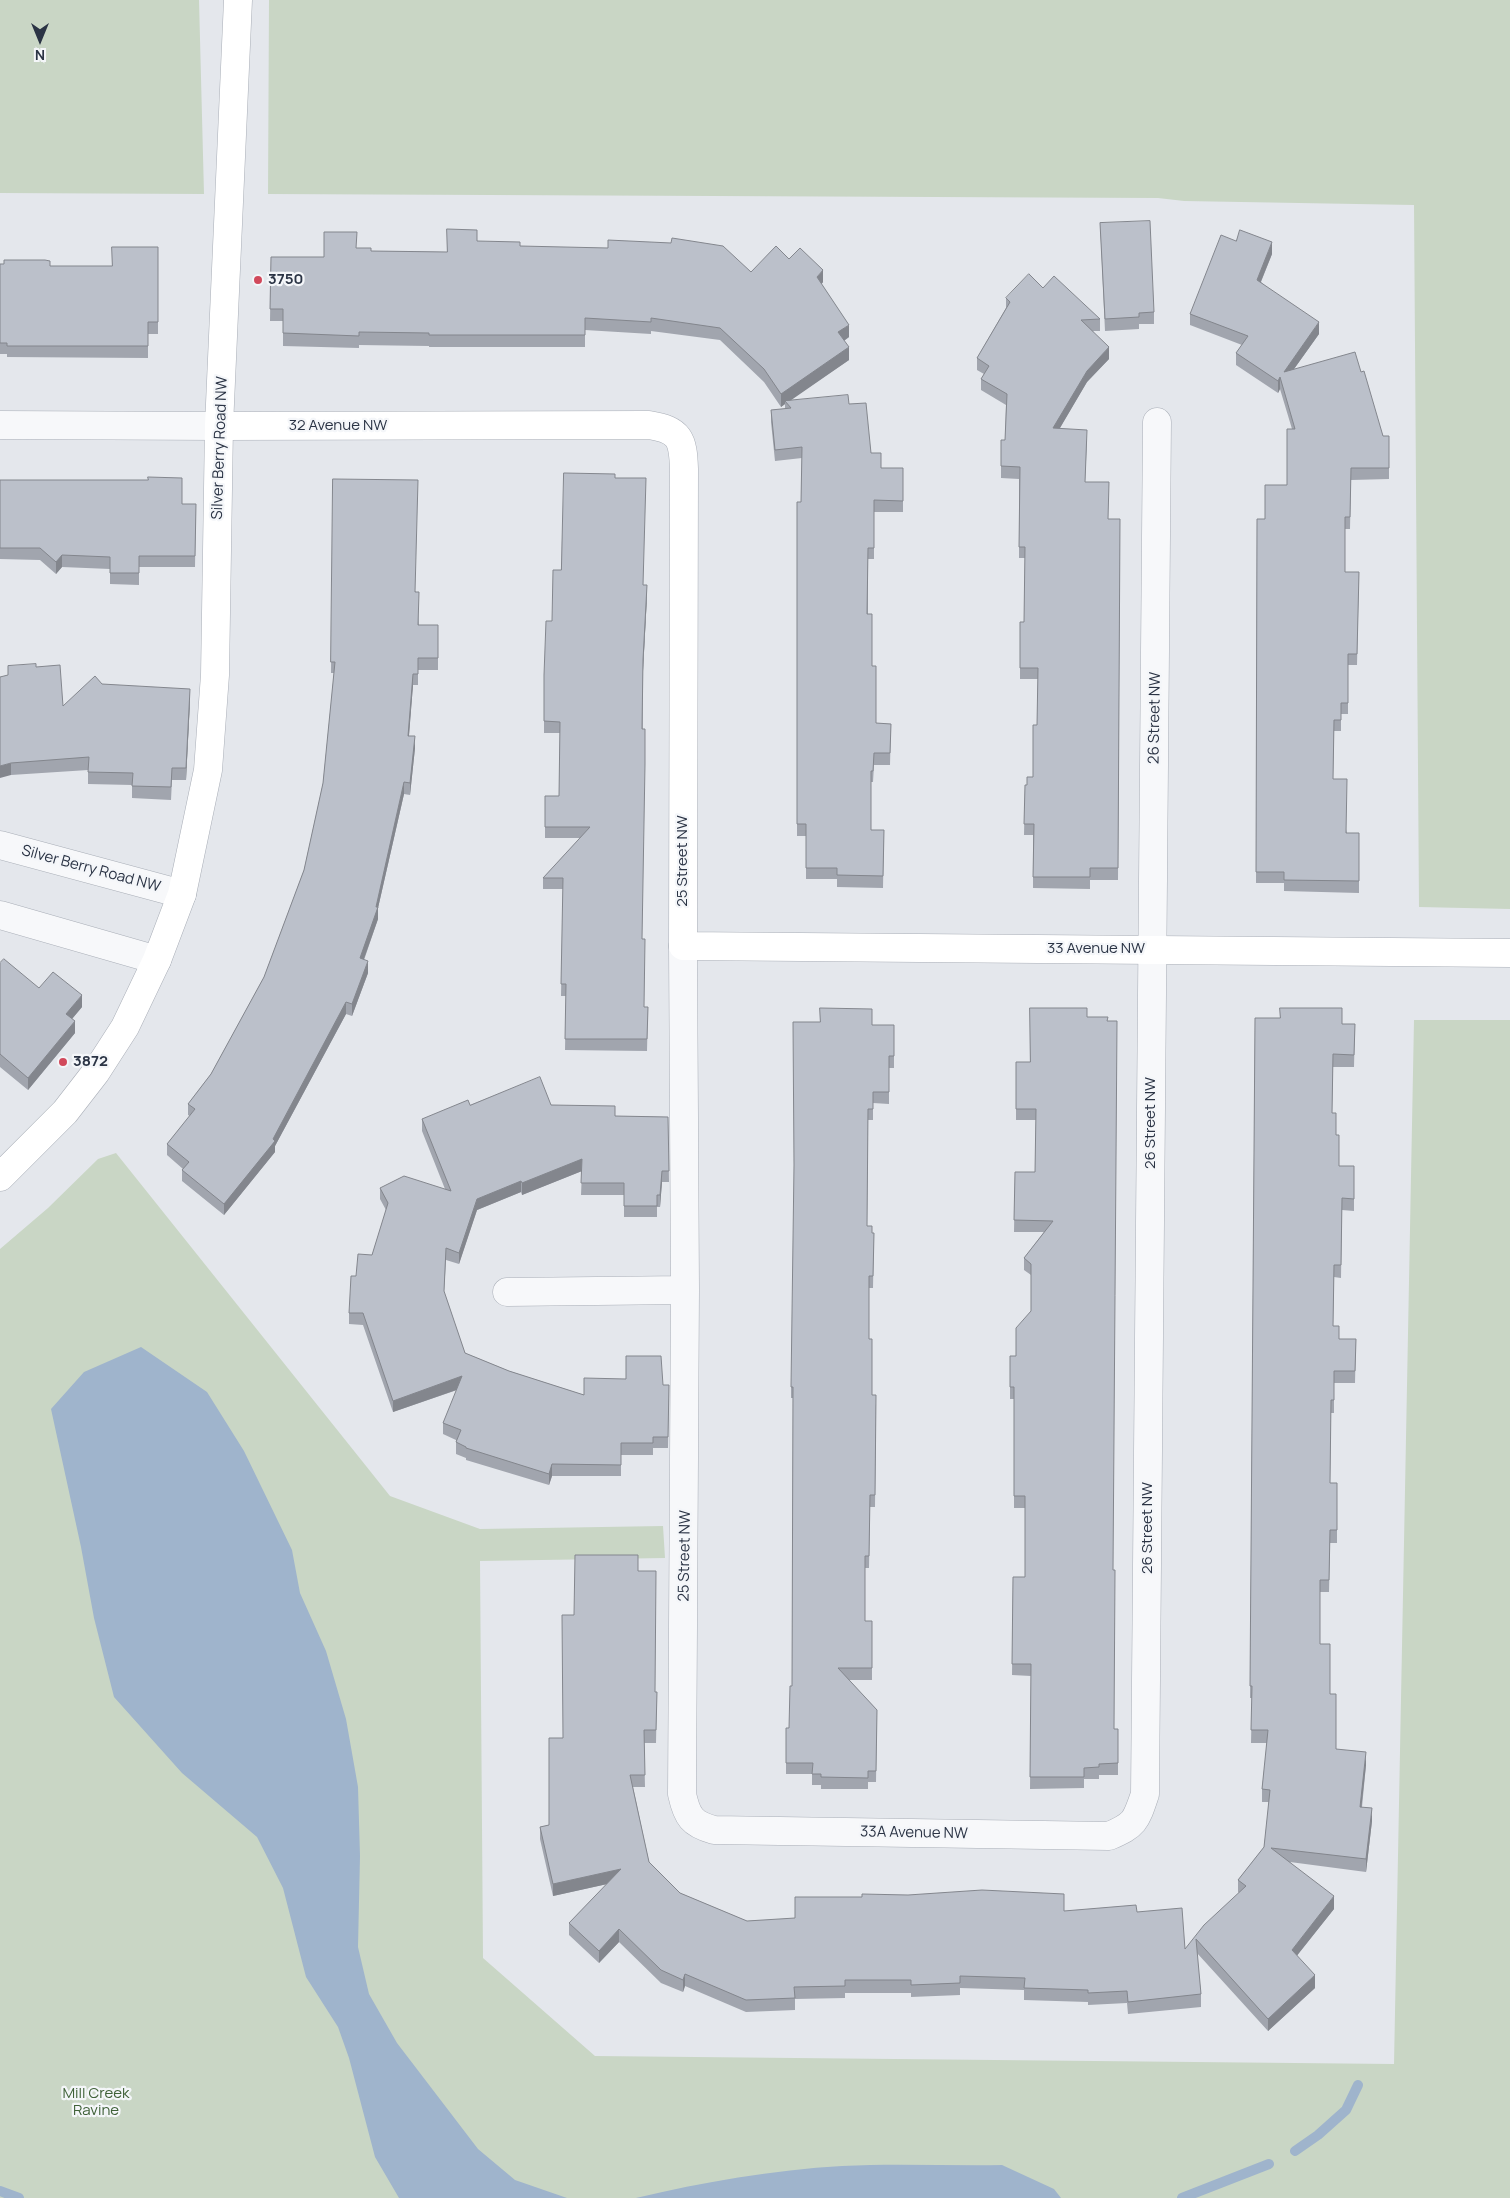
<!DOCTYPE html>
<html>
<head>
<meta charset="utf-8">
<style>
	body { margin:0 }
	#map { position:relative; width:1510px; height:2198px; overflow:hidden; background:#e4e7ec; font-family:Manrope,sans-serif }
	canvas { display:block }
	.north { position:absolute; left:15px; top:15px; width:50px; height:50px; -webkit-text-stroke:4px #f4f6f9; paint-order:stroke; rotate:180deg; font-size:14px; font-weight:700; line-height:20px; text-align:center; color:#2b3445 }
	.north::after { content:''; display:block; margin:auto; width:18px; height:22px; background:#2b3445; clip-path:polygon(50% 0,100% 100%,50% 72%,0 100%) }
</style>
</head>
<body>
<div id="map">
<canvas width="1510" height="2198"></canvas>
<div class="north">N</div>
</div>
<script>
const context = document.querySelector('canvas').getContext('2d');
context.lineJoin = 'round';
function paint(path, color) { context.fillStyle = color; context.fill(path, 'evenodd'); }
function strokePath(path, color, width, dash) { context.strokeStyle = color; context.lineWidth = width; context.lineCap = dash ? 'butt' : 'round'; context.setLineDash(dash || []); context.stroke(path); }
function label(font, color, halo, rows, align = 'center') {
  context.font = font + ' Manrope,sans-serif'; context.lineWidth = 4.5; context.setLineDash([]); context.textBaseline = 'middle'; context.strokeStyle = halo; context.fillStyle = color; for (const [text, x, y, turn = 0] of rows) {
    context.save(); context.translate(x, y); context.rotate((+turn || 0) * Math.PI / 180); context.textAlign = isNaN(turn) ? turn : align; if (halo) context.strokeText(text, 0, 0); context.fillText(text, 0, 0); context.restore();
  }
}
const green = new Path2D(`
	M 0,0 L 199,0 L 204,194 L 0,193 Z
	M 269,0 L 1510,0 L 1510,909 L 1419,907 L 1414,205 L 1184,201 L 1158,198 L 268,194 Z
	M 1414,1020 L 1510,1020 L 1510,2198 L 0,2198 L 0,1249 L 48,1208 L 98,1159 L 116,1153 L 390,1496 L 480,1529 L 663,1526 L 665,1558 L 480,1561 L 483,1958 L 595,2056 L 1394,2064 Z`);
const water = new Path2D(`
	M 141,1347 L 207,1392 L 244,1451 L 292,1550 L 300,1593 L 326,1651 L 346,1719 L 358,1787 L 360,1856 L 358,1947 L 369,1994 L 397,2043 L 478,2149 L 515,2180 L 567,2198 L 399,2198 L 375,2157 L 349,2058 L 338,2027 L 306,1977 L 283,1888 L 257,1837 L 182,1773 L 114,1697 L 94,1618 L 81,1547 L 51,1409 L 84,1372 Z
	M 1002,2165 L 1054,2189 L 1061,2198 L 636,2198 C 703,2182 773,2170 842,2166 C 895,2163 949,2166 1002,2165 Z`);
const stream = new Path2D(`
	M 1295,2151 L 1318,2135 L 1346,2110 L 1358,2085
	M 0,2191 L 19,2198
	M 1182,2198 L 1269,2164`);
const street = new Path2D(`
	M 0,425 L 219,426
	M 0,845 L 182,894
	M 0,915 L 157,960
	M 683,946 L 685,1290 L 682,1794 C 687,1817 692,1824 714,1830 L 1109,1836 C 1135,1825 1136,1821 1145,1794 L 1157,422
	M 507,1292 L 685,1290`);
const secondary = new Path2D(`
	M 219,426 L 649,425 C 680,430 683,439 684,469 L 683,946 L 1510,953
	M 0,1177 L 65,1112 L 96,1072 L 125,1027 L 157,960 L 182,894 L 208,770 L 215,675 L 219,426 L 238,0`);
const wall = new Path2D(`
	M 1100,223 L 1154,312 L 1154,324 L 1139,324 L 1139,329 L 1105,331 Z
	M 477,241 L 520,246 L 751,272 L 789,259 L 823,282 L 821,285 L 849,337 L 844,341 L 849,360 L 790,400 L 849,404 L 871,453 L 881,468 L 903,468 L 903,512 L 874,512 L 874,559 L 868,559 L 868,614 L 876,723 L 891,724 L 890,765 L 874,765 L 873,782 L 871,782 L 871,830 L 884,830 L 883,888 L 837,887 L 837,879 L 806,879 L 806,836 L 797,836 L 797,502 L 801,502 L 802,458 L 775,461 L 771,422 L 771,410 L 785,409 L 785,404 L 781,407 L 764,382 L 720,340 L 651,331 L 651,334 L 585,330 L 585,347 L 429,347 L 429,346 L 359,345 L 359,348 L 283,346 L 283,321 L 270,321 L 271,257 L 324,257 L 357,248 L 371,251 L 447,252 Z
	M 1236,241 L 1272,254 L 1261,282 L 1319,334 L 1294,369 L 1361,372 L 1383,436 L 1389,436 L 1389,479 L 1351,480 L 1350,529 L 1345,529 L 1345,572 L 1359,572 L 1357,665 L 1348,665 L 1348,714 L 1341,714 L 1341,731 L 1334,731 L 1333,779 L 1347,833 L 1359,833 L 1359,893 L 1284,891 L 1284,883 L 1256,883 L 1257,519 L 1265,519 L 1287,485 L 1292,429 L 1280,389 L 1278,393 L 1236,365 L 1236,353 L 1242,345 L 1190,325 L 1190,314 Z
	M 158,247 L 158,334 L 148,334 L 148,358 L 7,357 L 7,354 L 0,354 L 0,264 L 50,266 L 112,266 Z
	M 1043,288 L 1100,319 L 1100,331 L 1093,331 L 1109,359 L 1087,382 L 1059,429 L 1087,441 L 1085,482 L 1108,519 L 1120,519 L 1118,880 L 1090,880 L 1090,889 L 1033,888 L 1033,835 L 1024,835 L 1025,785 L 1027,785 L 1033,777 L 1037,725 L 1038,679 L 1020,679 L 1020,622 L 1024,622 L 1025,558 L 1019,558 L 1019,479 L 1001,478 L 1001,440 L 1005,440 L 1006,405 L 981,390 L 981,379 L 984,374 L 977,370 L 977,358 L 1006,308 L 1006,298 Z
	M 333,479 L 416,592 L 419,625 L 438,625 L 438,670 L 418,670 L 418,685 L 413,685 L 409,736 L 415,748 L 410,795 L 404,794 L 378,908 L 378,919 L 364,960 L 368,973 L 352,1016 L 346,1014 L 275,1146 L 275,1152 L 224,1215 L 182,1181 L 182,1170 L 183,1169 L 167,1155 L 167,1144 L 190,1116 L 188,1115 L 188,1104 L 211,1074 L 264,977 L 304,870 L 323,783 L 334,673 L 331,673 Z
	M 0,480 L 182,504 L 196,504 L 195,567 L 139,567 L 139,585 L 110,584 L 110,569 L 62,567 L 56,574 L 40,560 L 0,559 Z
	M 561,570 L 643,585 L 647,596 L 643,671 L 642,939 L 644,1007 L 648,1007 L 647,1051 L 565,1050 L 566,996 L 561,996 L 563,889 L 543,889 L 543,878 L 580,838 L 545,838 L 545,796 L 559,796 L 560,733 L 544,733 L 544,675 Z
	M 8,666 L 36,667 L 63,706 L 102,684 L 190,701 L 186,780 L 172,780 L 171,800 L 132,798 L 132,785 L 88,784 L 88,770 L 11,775 Z
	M 0,963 L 39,988 L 82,1007 L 72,1019 L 75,1033 L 28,1090 L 0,1067 Z
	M 1087,1017 L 1113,1570 L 1114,1729 L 1118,1729 L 1118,1775 L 1099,1775 L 1099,1779 L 1084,1779 L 1084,1788 L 1030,1789 L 1031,1676 L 1012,1675 L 1013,1577 L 1025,1577 L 1025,1508 L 1014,1508 L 1014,1399 L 1010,1399 L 1010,1356 L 1016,1356 L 1031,1311 L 1031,1275 L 1024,1270 L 1024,1258 L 1044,1232 L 1014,1232 L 1015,1172 L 1035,1172 L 1036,1120 L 1016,1120 L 1016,1062 L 1030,1062 Z
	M 1255,1018 L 1342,1024 L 1355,1024 L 1354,1067 L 1333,1067 L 1332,1113 L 1336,1135 L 1339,1166 L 1354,1166 L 1354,1211 L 1342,1210 L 1341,1278 L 1334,1277 L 1333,1326 L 1339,1339 L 1356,1339 L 1355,1383 L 1334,1383 L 1334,1413 L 1331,1413 L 1330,1483 L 1337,1483 L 1337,1543 L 1330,1543 L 1329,1592 L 1320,1592 L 1320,1644 L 1330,1694 L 1336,1749 L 1366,1765 L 1362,1807 L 1372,1821 L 1366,1872 L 1290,1862 L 1334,1909 L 1297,1955 L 1315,1988 L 1268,2031 L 1197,1953 L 1201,1994 L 1201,2007 L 1128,2014 L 1127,2003 L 1088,2005 L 1088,2002 L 1024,2000 L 1024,1990 L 960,1988 L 960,1995 L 911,1997 L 911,1993 L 845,1993 L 845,1998 L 795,1999 L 795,2010 L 746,2012 L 685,1986 L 683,1992 L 661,1983 L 619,1942 L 599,1963 L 569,1935 L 569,1923 L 607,1884 L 553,1896 L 540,1839 L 540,1827 L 549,1825 L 563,1738 L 574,1615 L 638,1571 L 655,1692 L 657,1692 L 656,1743 L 644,1743 L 645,1787 L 633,1787 L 649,1862 L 680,1893 L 747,1921 L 1064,1911 L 1137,1912 L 1185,1949 L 1239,1893 L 1238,1892 L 1238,1880 L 1264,1847 L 1269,1802 L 1262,1802 L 1262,1789 L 1267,1743 L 1251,1743 L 1252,1698 L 1250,1698 Z
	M 872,1025 L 894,1025 L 894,1068 L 889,1068 L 889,1104 L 873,1103 L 873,1120 L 868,1120 L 867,1226 L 872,1233 L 874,1233 L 873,1288 L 869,1288 L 869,1339 L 872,1395 L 876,1406 L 875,1507 L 870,1507 L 869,1568 L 865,1568 L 865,1621 L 872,1621 L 872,1680 L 849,1680 L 877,1710 L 876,1782 L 868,1782 L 868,1789 L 821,1789 L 821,1785 L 812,1785 L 812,1774 L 786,1774 L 786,1728 L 789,1728 L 792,1686 L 793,1398 L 791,1398 L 791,1387 Z
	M 470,1105 L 551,1105 L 615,1116 L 668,1117 L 669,1182 L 662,1182 L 660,1207 L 657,1207 L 657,1217 L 624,1217 L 624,1195 L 581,1195 L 582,1171 L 522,1195 L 521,1192 L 477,1210 L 459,1264 L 446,1260 L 444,1292 L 465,1353 L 509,1371 L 584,1395 L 663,1385 L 669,1385 L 668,1448 L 653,1448 L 653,1455 L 621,1455 L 621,1476 L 552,1476 L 549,1485 L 466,1460 L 466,1458 L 456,1454 L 456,1440 L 443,1434 L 443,1423 L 457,1390 L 393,1412 L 363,1325 L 349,1324 L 349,1313 L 356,1276 L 372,1255 L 386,1210 L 380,1199 L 380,1188 L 445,1189 L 422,1131 L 422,1119 Z`);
const shadedWall = new Path2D(`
	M 1272,242 L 1272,254 L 1257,291 L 1257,280 Z
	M 823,270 L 823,282 L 817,290 L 817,277 Z
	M 1319,322 L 1319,334 L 1284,383 L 1284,372 Z
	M 849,325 L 849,337 L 838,345 L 838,332 Z
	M 849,347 L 849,360 L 787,403 L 785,401 L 785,404 L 781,407 L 781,394 Z
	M 1109,347 L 1109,359 L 1087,382 L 1053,440 L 1053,428 L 1087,371 Z
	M 1280,377 L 1280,389 L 1278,393 L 1278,381 Z
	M 62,555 L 62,567 L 56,574 L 56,562 Z
	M 647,585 L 647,596 L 643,671 L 643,660 Z
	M 413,674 L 413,685 L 408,747 L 408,736 Z
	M 190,689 L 190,701 L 186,780 L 186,768 Z
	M 415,736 L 415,748 L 410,795 L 410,783 Z
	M 11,763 L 11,775 L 0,778 L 0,766 Z
	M 404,782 L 404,794 L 378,908 L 378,919 L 360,970 L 360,958 L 376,907 Z
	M 368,961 L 368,973 L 352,1016 L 352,1004 Z
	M 82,995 L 82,1007 L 66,1026 L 66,1014 Z
	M 346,1002 L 346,1014 L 275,1146 L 275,1152 L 224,1215 L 224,1204 L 273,1139 Z
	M 75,1021 L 75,1033 L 28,1090 L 28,1078 Z
	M 582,1159 L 582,1171 L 522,1195 L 522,1183 Z
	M 662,1171 L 662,1182 L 660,1207 L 660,1195 Z
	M 521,1181 L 521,1192 L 477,1210 L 459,1264 L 459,1253 L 477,1199 Z
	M 462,1376 L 462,1388 L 393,1412 L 393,1401 Z
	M 552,1464 L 552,1476 L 549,1485 L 549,1474 Z
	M 1366,1752 L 1366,1765 L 1360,1819 L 1360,1807 Z
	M 1372,1808 L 1372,1821 L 1366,1872 L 1366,1859 Z
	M 621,1869 L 621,1881 L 553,1896 L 553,1884 Z
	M 1334,1896 L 1334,1909 L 1292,1962 L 1292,1950 Z
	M 619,1929 L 619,1942 L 599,1963 L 599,1951 Z
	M 685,1974 L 685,1986 L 683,1992 L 683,1980 Z
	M 1315,1975 L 1315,1988 L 1268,2031 L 1268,2019 Z`);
const building = new Path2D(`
	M 1150,221 L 1154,312 L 1139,313 L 1139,317 L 1105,319 L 1100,223 Z
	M 447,229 L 477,230 L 477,241 L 520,242 L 520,246 L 608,248 L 608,240 L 671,243 L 672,238 L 723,246 L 751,272 L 776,246 L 789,259 L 800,248 L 823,270 L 817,277 L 849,325 L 838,332 L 849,347 L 781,394 L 764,369 L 720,328 L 651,318 L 651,322 L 585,318 L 585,335 L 429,335 L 429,333 L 359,332 L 359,336 L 283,333 L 283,309 L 270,309 L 271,257 L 324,257 L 324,232 L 357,232 L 356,248 L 371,248 L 371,251 L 447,252 Z
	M 1240,230 L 1272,242 L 1257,280 L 1319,322 L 1284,372 L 1355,352 L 1361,372 L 1364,371 L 1383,436 L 1389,436 L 1389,468 L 1351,468 L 1350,517 L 1345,517 L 1345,572 L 1359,572 L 1357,654 L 1348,654 L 1348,703 L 1341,703 L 1341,720 L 1334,720 L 1333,779 L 1347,779 L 1346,833 L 1359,833 L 1359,881 L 1284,880 L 1284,872 L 1256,872 L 1257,519 L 1265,519 L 1265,485 L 1287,485 L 1287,429 L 1295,429 L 1280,377 L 1278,381 L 1236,353 L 1248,336 L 1190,314 L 1221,235 L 1236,241 Z
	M 112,247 L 158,247 L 158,322 L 148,322 L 148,346 L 7,346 L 7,343 L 0,343 L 0,264 L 4,264 L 4,260 L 45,260 L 50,261 L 50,266 L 112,266 Z
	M 1029,274 L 1043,288 L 1054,276 L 1100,319 L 1081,320 L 1109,347 L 1087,371 L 1053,428 L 1087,430 L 1085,482 L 1109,482 L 1108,519 L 1120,519 L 1118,868 L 1090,868 L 1090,877 L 1033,877 L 1034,824 L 1024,824 L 1025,785 L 1027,785 L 1027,777 L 1033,777 L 1033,725 L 1037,725 L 1038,668 L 1020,668 L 1020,622 L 1024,622 L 1025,547 L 1019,547 L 1020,467 L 1001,466 L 1001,440 L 1005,440 L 1007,394 L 981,379 L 989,366 L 977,358 L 1010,302 L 1006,298 Z
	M 848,395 L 849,404 L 866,403 L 871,453 L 881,453 L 881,468 L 903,468 L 903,501 L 874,500 L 874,548 L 868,548 L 867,614 L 872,614 L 872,666 L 876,666 L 876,723 L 891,724 L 890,753 L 874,753 L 873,771 L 871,771 L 871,830 L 884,830 L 883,876 L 837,875 L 837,868 L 806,868 L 806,824 L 797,824 L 797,502 L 801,502 L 802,447 L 775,450 L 771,410 L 791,408 L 785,401 Z
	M 564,473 L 615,474 L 615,478 L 646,478 L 643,585 L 647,585 L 643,660 L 642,729 L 645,729 L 645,764 L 642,939 L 645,939 L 644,1007 L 648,1007 L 647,1039 L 565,1039 L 566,984 L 561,984 L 563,878 L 543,878 L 590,827 L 545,827 L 545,796 L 559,796 L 560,722 L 544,721 L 544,675 L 546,621 L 552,621 L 553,570 L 561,570 Z
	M 148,477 L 182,478 L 182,504 L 196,504 L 195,556 L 139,556 L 139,573 L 110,573 L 110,557 L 62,555 L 56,562 L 40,548 L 0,548 L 0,480 L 148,480 Z
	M 333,479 L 418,480 L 415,592 L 419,592 L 418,625 L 438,625 L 438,658 L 418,658 L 418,674 L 413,674 L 408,736 L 415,736 L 410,783 L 404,782 L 376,907 L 378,907 L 360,958 L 368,961 L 352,1004 L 346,1002 L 273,1139 L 275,1141 L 224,1204 L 182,1170 L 189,1162 L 167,1144 L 195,1109 L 188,1104 L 211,1074 L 264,977 L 304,870 L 323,783 L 335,662 L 331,662 Z
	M 36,664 L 36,667 L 60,665 L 63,706 L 95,676 L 102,684 L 190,689 L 186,768 L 172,768 L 171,787 L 132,786 L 133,773 L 88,772 L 89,757 L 11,763 L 0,766 L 0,677 L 8,675 L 8,666 Z
	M 4,959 L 39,988 L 53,972 L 82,995 L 66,1014 L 75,1021 L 28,1078 L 0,1054 L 0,963 Z
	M 820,1008 L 872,1009 L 872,1025 L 894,1025 L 894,1056 L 889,1056 L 889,1092 L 873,1092 L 873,1109 L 868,1109 L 867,1226 L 872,1226 L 872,1233 L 874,1233 L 873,1276 L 869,1276 L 869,1339 L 872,1339 L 872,1395 L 876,1395 L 875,1495 L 870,1495 L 869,1556 L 865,1556 L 865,1621 L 872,1621 L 872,1668 L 838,1668 L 877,1710 L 876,1771 L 868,1771 L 868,1778 L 821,1777 L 821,1774 L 812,1774 L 813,1763 L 786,1763 L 786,1728 L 789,1728 L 790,1686 L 792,1686 L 793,1387 L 791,1387 L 794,1165 L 793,1022 L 820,1022 Z
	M 1030,1008 L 1087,1008 L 1087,1017 L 1108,1017 L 1107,1021 L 1117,1021 L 1113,1570 L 1115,1570 L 1114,1729 L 1118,1729 L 1118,1763 L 1099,1764 L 1099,1767 L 1084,1768 L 1084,1777 L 1030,1777 L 1031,1664 L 1012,1664 L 1013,1577 L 1025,1577 L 1025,1496 L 1014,1496 L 1014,1387 L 1010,1387 L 1010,1356 L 1016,1356 L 1016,1328 L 1031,1311 L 1031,1264 L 1024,1258 L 1053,1221 L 1014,1220 L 1015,1172 L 1035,1172 L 1036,1109 L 1016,1109 L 1016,1062 L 1030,1062 Z
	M 1280,1008 L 1342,1008 L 1342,1024 L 1355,1024 L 1354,1055 L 1333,1054 L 1332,1113 L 1336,1113 L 1336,1135 L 1339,1135 L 1339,1166 L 1354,1166 L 1354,1199 L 1342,1198 L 1341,1265 L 1334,1265 L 1333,1326 L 1339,1326 L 1339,1339 L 1356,1339 L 1355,1371 L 1334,1371 L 1334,1400 L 1331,1400 L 1330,1483 L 1337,1483 L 1337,1530 L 1330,1530 L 1329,1580 L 1320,1580 L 1320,1644 L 1330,1644 L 1330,1694 L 1336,1694 L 1336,1749 L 1366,1752 L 1360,1807 L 1372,1808 L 1366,1859 L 1271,1848 L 1334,1896 L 1292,1950 L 1315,1975 L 1268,2019 L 1196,1939 L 1201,1994 L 1128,2002 L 1127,1991 L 1088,1993 L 1088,1990 L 1024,1988 L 1025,1978 L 960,1976 L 960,1983 L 911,1985 L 911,1980 L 845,1980 L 845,1986 L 794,1987 L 795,1998 L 746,2000 L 685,1974 L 683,1980 L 661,1970 L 619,1929 L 599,1951 L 569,1923 L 621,1869 L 553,1884 L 540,1827 L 549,1825 L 549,1738 L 563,1738 L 562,1615 L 574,1615 L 575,1555 L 638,1555 L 638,1571 L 656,1571 L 655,1692 L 657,1692 L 656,1730 L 644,1730 L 645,1775 L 630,1775 L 649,1862 L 680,1893 L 747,1921 L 795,1918 L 795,1897 L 862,1897 L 862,1894 L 908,1895 L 982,1890 L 1064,1894 L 1064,1911 L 1136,1905 L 1137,1912 L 1182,1908 L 1185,1949 L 1204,1925 L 1246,1886 L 1238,1880 L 1264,1847 L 1270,1790 L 1262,1789 L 1268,1730 L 1251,1730 L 1252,1686 L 1250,1686 L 1255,1018 L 1280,1018 Z
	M 540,1077 L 551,1105 L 615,1106 L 615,1116 L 668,1117 L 669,1171 L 662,1171 L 660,1195 L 657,1195 L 657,1206 L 624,1206 L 624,1183 L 581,1183 L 582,1159 L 522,1183 L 521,1181 L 477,1199 L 459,1253 L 446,1248 L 444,1291 L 465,1353 L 509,1371 L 584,1395 L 584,1378 L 626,1379 L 626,1356 L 661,1356 L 663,1385 L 669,1385 L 668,1437 L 653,1437 L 653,1443 L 621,1443 L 621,1465 L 552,1464 L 549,1474 L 466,1448 L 466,1447 L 456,1442 L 461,1430 L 443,1423 L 462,1376 L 393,1401 L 363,1313 L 349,1313 L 351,1276 L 356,1276 L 358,1254 L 372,1255 L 388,1203 L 380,1188 L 404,1176 L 451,1191 L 422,1119 L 468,1100 L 470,1105 Z`);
const markers = [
	[258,280,5,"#d1495b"],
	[63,1062,5,"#d1495b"]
];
const poiNames = [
	["3750",268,280],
	["3872",73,1062]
];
const streetNames = [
	["32 Avenue NW",338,426],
	["Silver Berry Road NW",220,448,-88],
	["26 Street NW",1155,718,-89],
	["25 Street NW",683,861,-90],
	["Silver Berry Road NW",91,869,15],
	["33 Avenue NW",1096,949],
	["26 Street NW",1151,1123,-90],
	["26 Street NW",1148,1528,-90],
	["25 Street NW",685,1556,-89],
	["33A Avenue NW",914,1833,1]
];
const parkNames = [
	["Mill Creek",96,2094],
	["Ravine",96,2111]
];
paint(green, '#c9d6c5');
paint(water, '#9fb4cc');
strokePath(stream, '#9fb4cc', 10);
strokePath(street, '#a9aeb7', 29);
strokePath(secondary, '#a9aeb7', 29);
strokePath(street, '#f7f8fa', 28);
strokePath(secondary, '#fff', 28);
paint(wall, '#a1a5ae');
paint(shadedWall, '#83868d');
paint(building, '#bbc0ca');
strokePath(building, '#83868d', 1);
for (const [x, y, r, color] of markers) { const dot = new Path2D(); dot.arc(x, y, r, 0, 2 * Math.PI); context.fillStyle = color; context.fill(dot); strokePath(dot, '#f4f6f9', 2); }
label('bold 15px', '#2b3445', '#f4f6f9', poiNames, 'left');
label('15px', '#2b3445', '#f4f6f9', streetNames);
label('15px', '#3f6138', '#f4f6f9', parkNames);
</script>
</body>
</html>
